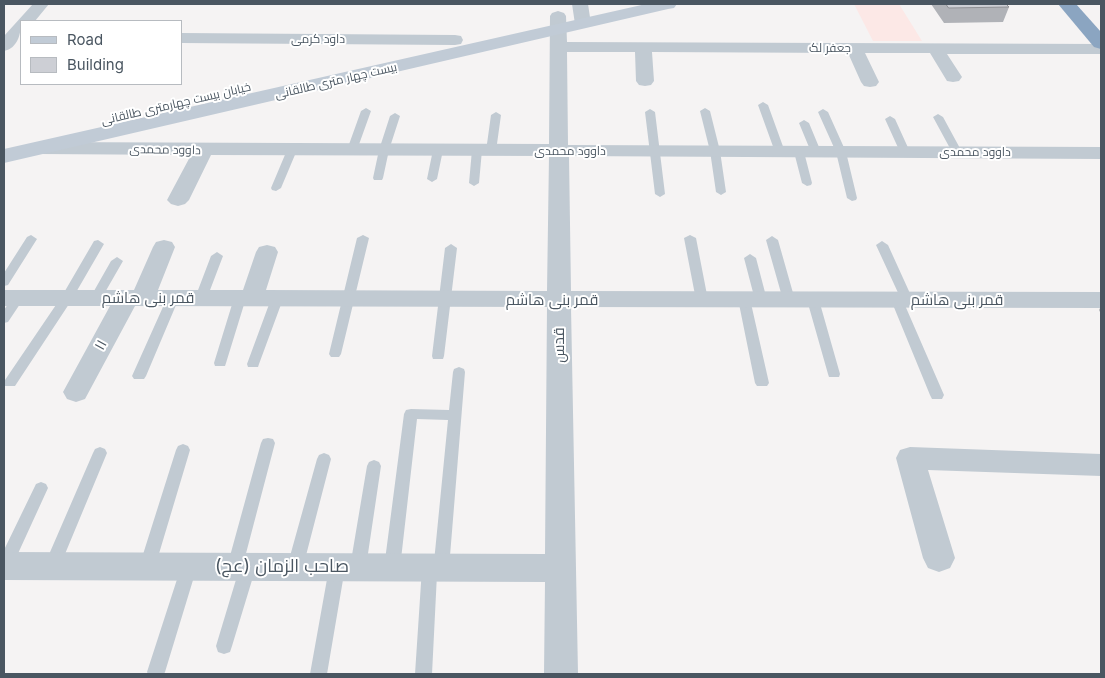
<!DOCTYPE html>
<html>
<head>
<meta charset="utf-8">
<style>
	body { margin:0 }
	#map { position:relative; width:1105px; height:678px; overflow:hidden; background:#f5f3f3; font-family:Inter,sans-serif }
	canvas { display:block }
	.frame { position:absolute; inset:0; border:5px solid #4a5661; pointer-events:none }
	.legend { position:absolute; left:20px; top:20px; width:162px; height:65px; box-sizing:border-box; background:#fff; border:1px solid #b7bbc0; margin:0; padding:6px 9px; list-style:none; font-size:15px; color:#4a5661 }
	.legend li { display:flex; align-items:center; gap:10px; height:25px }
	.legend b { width:25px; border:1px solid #b7bbc0 }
</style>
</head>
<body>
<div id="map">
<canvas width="1105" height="678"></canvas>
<div class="frame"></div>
<ul class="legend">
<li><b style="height:6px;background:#c1cbd6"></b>Road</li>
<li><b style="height:14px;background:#cdcfd5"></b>Building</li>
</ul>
</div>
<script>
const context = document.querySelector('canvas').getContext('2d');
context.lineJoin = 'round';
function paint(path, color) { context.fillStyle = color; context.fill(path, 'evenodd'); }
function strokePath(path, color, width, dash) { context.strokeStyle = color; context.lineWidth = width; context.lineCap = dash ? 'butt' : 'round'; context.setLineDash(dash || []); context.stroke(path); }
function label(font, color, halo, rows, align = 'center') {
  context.font = font + ' Inter,Cairo,sans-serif'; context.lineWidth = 4; context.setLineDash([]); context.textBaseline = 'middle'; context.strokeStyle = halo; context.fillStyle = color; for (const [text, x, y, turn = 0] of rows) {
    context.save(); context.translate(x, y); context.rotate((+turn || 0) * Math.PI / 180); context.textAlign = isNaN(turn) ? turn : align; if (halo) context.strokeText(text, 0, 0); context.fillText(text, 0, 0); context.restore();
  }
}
const medical = new Path2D(`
	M 854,4 L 899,4 L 922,41 L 873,41 Z`);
const lane = new Path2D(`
	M 763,102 L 768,105 L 785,152 L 784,154 L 780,155 L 775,152 L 758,105 Z
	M 366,108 L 371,111 L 357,150 L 356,152 L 348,152 L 347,150 L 361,111 Z
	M 705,108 L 710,111 L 720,151 L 726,192 L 721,195 L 716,192 L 710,151 L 700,111 Z
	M 650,109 L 655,112 L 665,194 L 660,197 L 655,194 L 645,112 Z
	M 823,109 L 828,112 L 846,152 L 857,198 L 856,200 L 852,201 L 847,198 L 836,152 L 818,112 Z
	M 496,112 L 501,115 L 496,151 L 491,154 L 486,151 L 491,115 Z
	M 395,113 L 400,116 L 389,150 L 383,178 L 382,180 L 374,180 L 373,178 L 379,150 L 390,116 Z
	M 938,114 L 943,117 L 962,152 L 961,154 L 957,155 L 952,152 L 933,117 Z
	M 890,116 L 895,119 L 910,152 L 909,154 L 905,155 L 900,152 L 885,119 Z
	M 804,120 L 809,123 L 821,152 L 820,154 L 816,155 L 811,152 L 799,123 Z
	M 292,147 L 297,150 L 281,188 L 276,191 L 272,190 L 271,188 L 287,150 Z
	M 438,147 L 443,150 L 437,179 L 432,182 L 427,179 L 433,150 Z
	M 477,147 L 482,150 L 479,183 L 474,186 L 469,183 L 472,150 Z
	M 799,149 L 804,152 L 812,183 L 811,185 L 807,186 L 802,183 L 794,152 Z
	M 31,235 L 37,239 L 8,285 L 4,286 L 4,273 L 27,237 Z
	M 363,235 L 369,238 L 341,354 L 339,357 L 331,357 L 329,354 L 357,238 Z
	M 690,235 L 696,238 L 708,300 L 702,304 L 696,300 L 684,238 Z
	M 772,236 L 778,240 L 795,300 L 793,303 L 785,303 L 783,300 L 766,240 Z
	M 98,240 L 104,244 L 71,301 L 15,386 L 5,386 L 4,384 L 5,380 L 62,296 L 94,241 Z
	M 882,241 L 888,245 L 913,300 L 911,303 L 904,303 L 944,395 L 942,399 L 932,399 L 930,395 L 891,300 L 893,297 L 900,297 L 876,245 Z
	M 451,244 L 457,248 L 444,356 L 443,359 L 433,359 L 432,356 L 445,248 Z
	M 217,252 L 223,256 L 207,298 L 201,302 L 197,301 L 195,298 L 211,256 Z
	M 750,254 L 756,258 L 767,300 L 761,304 L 755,300 L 744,258 Z
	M 117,257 L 123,261 L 100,301 L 96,302 L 92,301 L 90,298 L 111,261 Z
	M 18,294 L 24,298 L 8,322 L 4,323 L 4,310 L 14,295 Z
	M 173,294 L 179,298 L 146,376 L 144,379 L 134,379 L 132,376 L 167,298 Z
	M 240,294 L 246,298 L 226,363 L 225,366 L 215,366 L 214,363 L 234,298 Z
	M 277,295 L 283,299 L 259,364 L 258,367 L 248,367 L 247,364 L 271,299 Z
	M 744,295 L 750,299 L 769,383 L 767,386 L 757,386 L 755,383 L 738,299 Z
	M 813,296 L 819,300 L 840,374 L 839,377 L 829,377 L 828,374 L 807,300 Z
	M 459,367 L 464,369 L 465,372 L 449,568 L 447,573 L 441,575 L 437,574 L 432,674 L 415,674 L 422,568 L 424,563 L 430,561 L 434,562 L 448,420 L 417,419 L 400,568 L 398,573 L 392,575 L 386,573 L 384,568 L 404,414 L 406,410 L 411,409 L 449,410 L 453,372 L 454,369 Z
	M 268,438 L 273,439 L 275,443 L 244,561 L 248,560 L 254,562 L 256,567 L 232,646 L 230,652 L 224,654 L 218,652 L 216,646 L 238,573 L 235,574 L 229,572 L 227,567 L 261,443 L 263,439 Z
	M 183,444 L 188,446 L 190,450 L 155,567 L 153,572 L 147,574 L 141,572 L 139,567 L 176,450 L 178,446 Z
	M 100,447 L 105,449 L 107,453 L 60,566 L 58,571 L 52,573 L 46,571 L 44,566 L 93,453 L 95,449 Z
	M 324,453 L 329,455 L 331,459 L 303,567 L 301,572 L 295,574 L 289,572 L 287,567 L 317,459 L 319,455 Z
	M 374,460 L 379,462 L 381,466 L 366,567 L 364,572 L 358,574 L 352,572 L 350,567 L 367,466 L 369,462 Z
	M 41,482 L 46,484 L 48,488 L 10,571 L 4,573 L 4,550 L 36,484 Z
	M 189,560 L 195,562 L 197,567 L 165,672 L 164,674 L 148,674 L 147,672 L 181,567 L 183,562 Z
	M 337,561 L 343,563 L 345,568 L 327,674 L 310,674 L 329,568 L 331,563 Z`);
const street = new Path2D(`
	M 33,4 L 49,4 L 35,21 L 21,21 C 21,34 18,48 4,51 L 4,36 Z
	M 572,4 L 588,4 L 591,24 L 589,27 L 577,27 L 575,24 Z
	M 558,11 L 564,13 L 566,16 L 567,42 L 1101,44 L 1101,54 L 947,54 L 962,77 L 959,81 L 953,82 L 947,81 L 930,53 L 865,53 L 879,82 L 876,86 L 870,87 L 864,86 L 861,82 L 848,53 L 652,52 L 654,81 L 651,85 L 645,86 L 639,85 L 636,81 L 635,52 L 567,52 L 568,145 L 1101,147 L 1101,159 L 569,156 L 571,291 L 1101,292 L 1101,308 L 571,307 L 578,674 L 544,674 L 545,582 L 4,580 L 4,552 L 545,554 L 547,307 L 135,306 L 85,399 L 76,402 L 67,399 L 63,392 L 110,306 L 4,306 L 4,290 L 134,290 L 153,247 L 156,242 L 164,240 L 172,242 L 175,247 L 158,290 L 243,290 L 256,252 L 259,247 L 267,245 L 275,247 L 278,252 L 266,290 L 547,291 L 549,156 L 211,155 L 189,200 L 185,204 L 178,206 L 171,204 L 167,200 L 191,155 L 39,154 L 32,152 L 29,148 L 32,144 L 39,142 L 549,144 L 550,16 L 552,13 Z
	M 181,33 L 455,35 L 461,36 L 463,40 L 461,44 L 455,45 L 181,43 Z
	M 910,447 L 1101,454 L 1101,476 L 928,470 L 955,558 L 950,568 L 939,572 L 928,568 L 923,558 L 896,458 L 900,450 Z`);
const secondary = new Path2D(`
	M 646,4 L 677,4 L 674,8 L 668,9 L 4,163 L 4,149 Z`);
const highway = new Path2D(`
	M 1058,4 L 1076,4 L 1101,32 L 1101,49 L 1094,47 Z`);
const wall = new Path2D(`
	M 931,4 L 1006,4 L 1009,7 L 1003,22 L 944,23 Z
	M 1101,306 L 1101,314 L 1099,310 Z`);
const building = new Path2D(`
	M 946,4 L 1006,4 L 1009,7 L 949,8 Z`);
const farStreetnames = [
	["داود کرمی",318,39],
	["جعفر لک",830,48],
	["بیست چهار متری طالقانی",336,81,-13],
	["خیابان بیست چهارمتری طالقانی",176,104,-13],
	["داوود محمدی",165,150,1],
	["داوود محمدی",570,151],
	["داوود محمدی",975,152]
];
const streetNames = [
	["قمر بنی هاشم",148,298],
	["قمر بنی هاشم",552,300],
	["قمر بنی هاشم",957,300],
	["۱۱",101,345,-61],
	["قدس",559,345,-90]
];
const nearStreetnames = [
	["صاحب الزمان (عج)",282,567]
];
paint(medical, '#fce8e6');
paint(lane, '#c1cad2');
paint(street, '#c1cad2');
paint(secondary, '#c1cbd6');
paint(highway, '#8ba5c1');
paint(wall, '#b0b2b7');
paint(building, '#cdcfd5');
strokePath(building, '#909195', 1);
label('12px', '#4a5661', '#fff', farStreetnames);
label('15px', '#4a5661', '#fff', streetNames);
label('18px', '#4a5661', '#fff', nearStreetnames);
</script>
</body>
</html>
